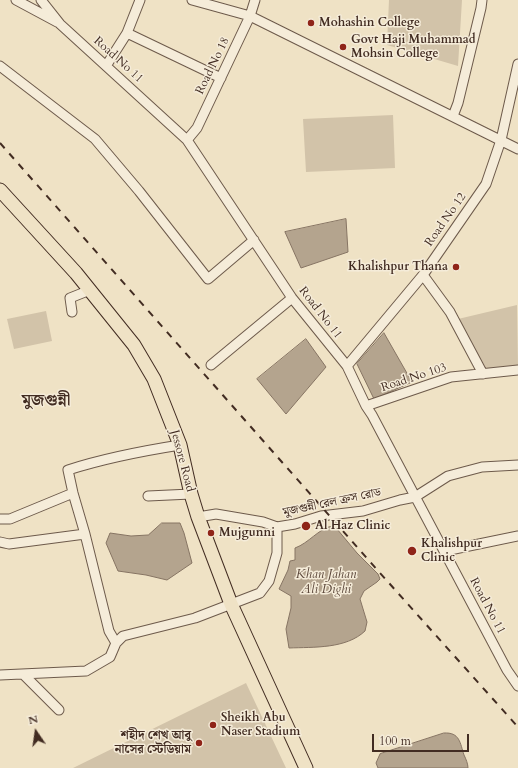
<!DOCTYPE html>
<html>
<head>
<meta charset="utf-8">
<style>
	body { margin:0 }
	#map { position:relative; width:518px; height:768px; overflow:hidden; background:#efe2c5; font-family:Cardo,serif }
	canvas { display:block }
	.north { position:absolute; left:16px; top:712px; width:40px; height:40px; -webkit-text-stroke:3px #f5ecd9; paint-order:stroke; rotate:347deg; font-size:11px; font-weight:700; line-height:16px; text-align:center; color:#422c22 }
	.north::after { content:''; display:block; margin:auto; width:14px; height:18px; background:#422c22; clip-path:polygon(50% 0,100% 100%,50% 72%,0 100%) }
	.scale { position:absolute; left:372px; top:734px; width:97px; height:18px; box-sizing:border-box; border:2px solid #422c22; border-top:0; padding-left:5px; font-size:12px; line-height:14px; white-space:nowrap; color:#422c22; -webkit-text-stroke:3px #f5ecd9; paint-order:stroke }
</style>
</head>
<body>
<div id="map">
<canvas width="518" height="768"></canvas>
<div class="north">N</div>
<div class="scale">100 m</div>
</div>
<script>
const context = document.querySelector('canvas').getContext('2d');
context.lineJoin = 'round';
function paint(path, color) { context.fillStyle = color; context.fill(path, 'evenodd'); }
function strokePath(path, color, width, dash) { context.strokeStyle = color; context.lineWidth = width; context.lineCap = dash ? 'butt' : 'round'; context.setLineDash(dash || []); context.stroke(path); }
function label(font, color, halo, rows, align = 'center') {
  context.font = font + ' Cardo,"Noto Serif Bengali",serif'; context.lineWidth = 3; context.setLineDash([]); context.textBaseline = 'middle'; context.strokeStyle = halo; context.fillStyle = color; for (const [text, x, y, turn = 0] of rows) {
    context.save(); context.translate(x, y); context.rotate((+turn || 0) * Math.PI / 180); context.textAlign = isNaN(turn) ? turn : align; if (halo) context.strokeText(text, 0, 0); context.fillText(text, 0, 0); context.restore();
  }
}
const green = new Path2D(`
	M 389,0 L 462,0 L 458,66 L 387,45 Z
	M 393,115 L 395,168 L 306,172 L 303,119 Z
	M 517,305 L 518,367 L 484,371 L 458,319 Z
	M 46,311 L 52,341 L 14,349 L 7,319 Z
	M 246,683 L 286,768 L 73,768 Z`);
const water = new Path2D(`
	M 346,219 L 348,252 L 301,268 L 285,232 Z
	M 384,333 L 412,382 L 374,399 L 357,364 Z
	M 306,339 L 326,367 L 286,414 L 257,379 Z
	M 162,523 L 180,523 L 184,533 L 192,563 L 167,580 L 146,575 L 118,571 L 106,543 L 110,533 L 131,536 L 148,535 Z
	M 332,526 L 337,529 L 357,553 L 378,574 L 380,579 L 377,582 L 364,591 L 360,599 L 367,622 L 365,631 C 346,649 314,647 289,648 L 286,629 L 291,608 L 291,596 L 279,589 L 288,570 L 290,561 L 295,560 L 295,548 C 309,543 318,529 332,526 Z
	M 444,733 C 460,732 460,743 464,755 C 466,759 468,764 468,768 L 378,768 L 376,763 L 380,754 Z`);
const minor = new Path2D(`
	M 16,0 L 57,22
	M 41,0 L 60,24 L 187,140 L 292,298 L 347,366 L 366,406 L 372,415 L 507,670 L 518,686
	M 192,0 L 250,16 L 518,149
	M 127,33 L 221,78
	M 0,66 L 95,139 L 139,191 L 208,279 L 254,240
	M 106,66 L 127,33 L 140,0
	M 453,116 L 458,103 L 481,8 L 482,0
	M 187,140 L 197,128 L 250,16 L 255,0
	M 423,275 L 450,312 L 483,374
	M 72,312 L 70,298 L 90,290
	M 211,365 L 292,298
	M 347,366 L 423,275 L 486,184 L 501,140 L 518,64
	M 366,406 L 451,377 L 518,370
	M 148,496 L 191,494
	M 198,517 L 216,514 L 263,522 L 277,527 L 295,524 L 321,516 L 363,511 L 400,500 L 415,497 L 448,476 L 482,467 L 518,465
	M 0,519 L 10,519 L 73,493
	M 85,534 L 109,631 L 116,643
	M 0,542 L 9,544 L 85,534 L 73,493 L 68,470 C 105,458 142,451 180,445
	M 445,551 L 518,536
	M 23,674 L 59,710
	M 0,675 L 86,671 L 110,657 L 116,643 L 123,636 L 195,618 L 260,593 L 269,581 L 277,553 L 277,527`);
const highway = new Path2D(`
	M 0,190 L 76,273 L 134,345 L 154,379 L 180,445 L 191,494 L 198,517 L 231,604 L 306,768`);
const rail = new Path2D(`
	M 0,143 L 380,573 L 518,727`);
const markers = [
	[311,23,4,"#8f2418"],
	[343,47,4,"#8f2418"],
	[456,267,4,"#8f2418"],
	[306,526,5,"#8f2418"],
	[211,533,4,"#8f2418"],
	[412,551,5,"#8f2418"],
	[213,725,4,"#8f2418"],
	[199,743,4,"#8f2418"]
];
const poiNames = [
	["Mohashin College",319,23],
	["Govt Haji Muhammad",351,40],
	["Mohsin College",351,54],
	["Khalishpur Thana",448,267,"right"],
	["Al Haz Clinic",315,526],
	["Mujgunni",219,533],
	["Khalishpur",421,544],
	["Clinic",421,558],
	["Sheikh Abu",221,718],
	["Naser Stadium",221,732],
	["শহীদ শেখ আবু",191,736,"right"],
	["নাসের স্টেডিয়াম",191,750,"right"]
];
const streetNames = [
	["Road No 11",118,60,42],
	["Road No 18",213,66,-64],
	["Road No 12",446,220,-55],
	["Road No 11",320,313,52],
	["Road No 103",414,378,-18],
	["Jessore Road",182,461,75],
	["মুজগুন্নী রেল ক্রস রোড",332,503,-12],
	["Road No 11",487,606,62]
];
const waterNames = [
	["Khan Jahan",326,575],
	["Ali Dighi",326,590]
];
const districtNames = [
	["মুজগুন্নী",46,401]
];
paint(green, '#d2c3a9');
paint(water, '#b4a48e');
strokePath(water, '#867463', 1);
strokePath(minor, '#6d5a4b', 11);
strokePath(highway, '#422c22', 15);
strokePath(minor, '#f5ecd9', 9);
strokePath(highway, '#efe2c5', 13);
strokePath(rail, '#422c22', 2, [7, 7]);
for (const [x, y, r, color] of markers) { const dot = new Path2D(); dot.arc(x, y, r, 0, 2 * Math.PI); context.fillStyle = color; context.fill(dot); strokePath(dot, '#f5ecd9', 1.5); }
label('bold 12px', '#422c22', '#f5ecd9', poiNames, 'left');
label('12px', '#422c22', '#f5ecd9', streetNames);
label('italic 13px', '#5e4a3d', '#f5ecd9', waterNames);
label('bold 16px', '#422c22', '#f5ecd9', districtNames);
</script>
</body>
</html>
